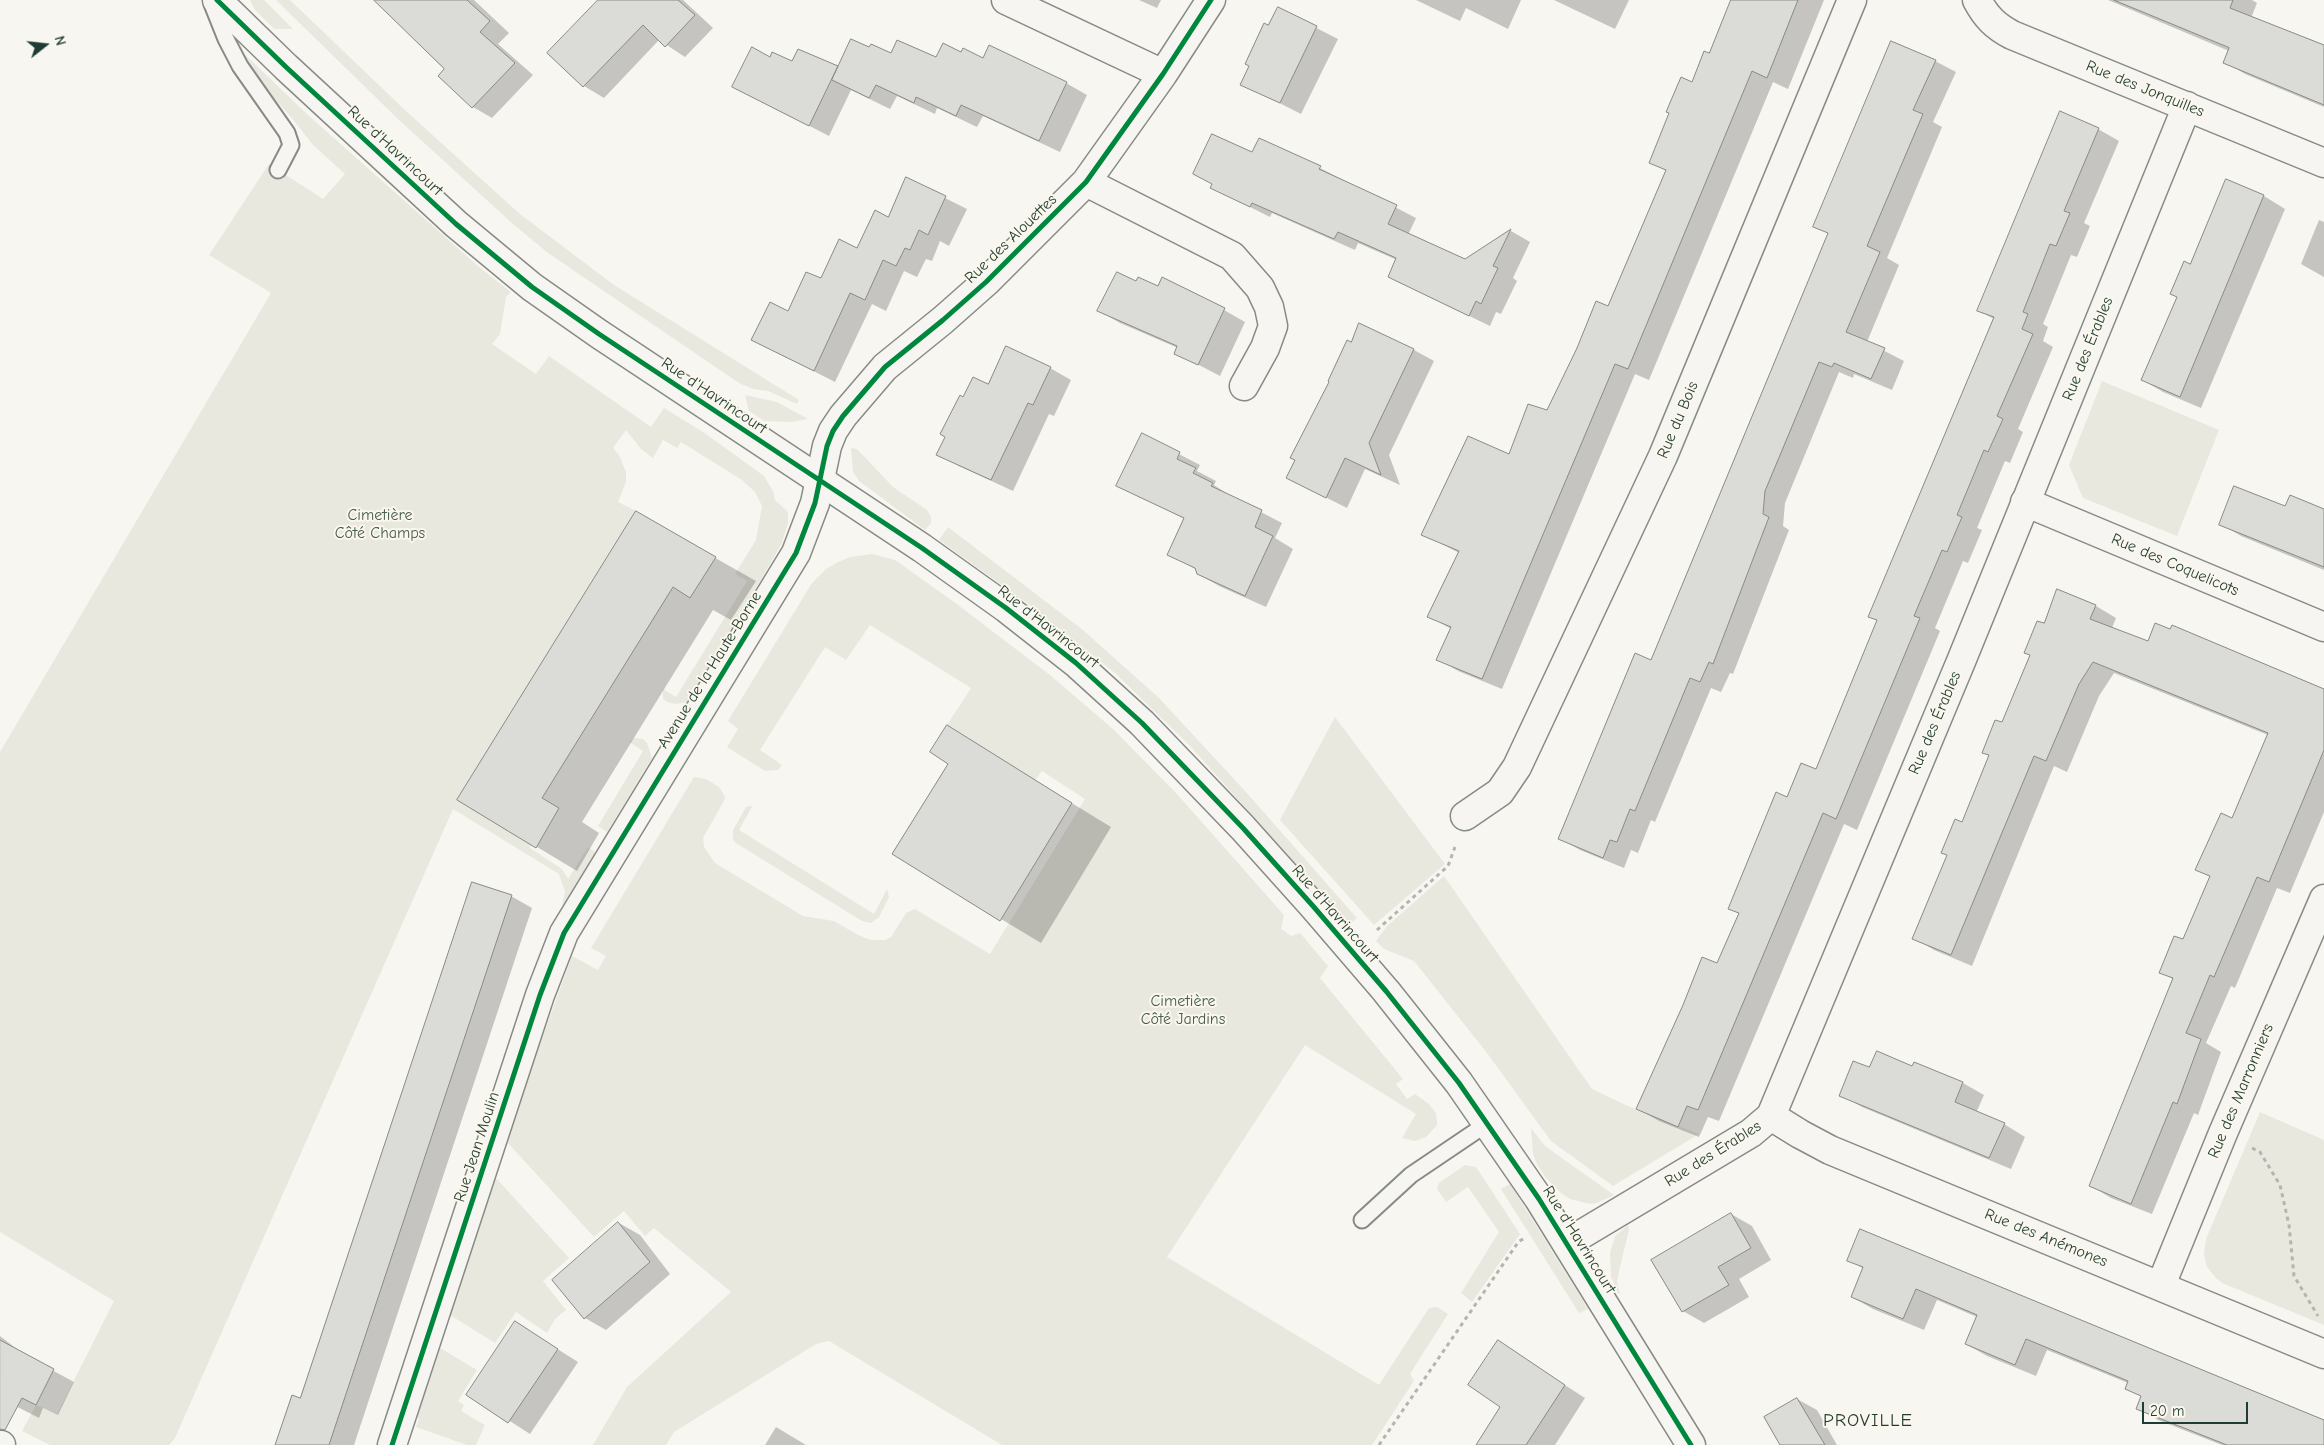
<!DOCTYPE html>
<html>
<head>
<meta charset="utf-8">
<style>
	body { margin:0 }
	#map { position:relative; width:2324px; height:1445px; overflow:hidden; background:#f8f6f0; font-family:"Comic Neue",sans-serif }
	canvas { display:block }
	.north { position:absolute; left:20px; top:20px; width:50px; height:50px; -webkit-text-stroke:4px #fbf7ec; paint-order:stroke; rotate:74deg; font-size:14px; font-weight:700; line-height:20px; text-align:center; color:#1f3d34 }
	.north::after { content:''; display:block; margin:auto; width:18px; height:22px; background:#1f3d34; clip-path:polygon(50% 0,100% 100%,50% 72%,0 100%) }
	.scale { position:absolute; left:2142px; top:1402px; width:106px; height:22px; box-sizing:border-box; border:2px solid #1f3d34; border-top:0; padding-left:6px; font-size:15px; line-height:18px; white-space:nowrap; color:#1f3d34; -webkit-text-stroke:4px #fbf7ec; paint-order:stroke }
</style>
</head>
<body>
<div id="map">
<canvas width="2324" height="1445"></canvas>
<div class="north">N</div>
<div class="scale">20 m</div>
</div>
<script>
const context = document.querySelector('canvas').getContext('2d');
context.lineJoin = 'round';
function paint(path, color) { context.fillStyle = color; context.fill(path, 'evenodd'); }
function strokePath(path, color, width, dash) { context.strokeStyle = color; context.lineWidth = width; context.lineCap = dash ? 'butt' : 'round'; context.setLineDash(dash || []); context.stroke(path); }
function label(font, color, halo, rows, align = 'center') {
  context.font = font + ' "Comic Neue",sans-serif'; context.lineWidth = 4; context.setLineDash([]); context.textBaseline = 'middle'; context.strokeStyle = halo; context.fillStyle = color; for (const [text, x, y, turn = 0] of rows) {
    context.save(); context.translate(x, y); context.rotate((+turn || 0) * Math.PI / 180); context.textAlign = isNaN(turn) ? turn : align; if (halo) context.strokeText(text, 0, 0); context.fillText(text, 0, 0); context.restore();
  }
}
const built = new Path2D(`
	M 250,0 L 264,0 L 293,29 L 274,29 L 255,10 Z
	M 276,0 L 290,0 L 407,112 L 520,214 L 614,285 L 799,400 L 797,404 L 768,391 L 753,389 L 739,383 L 548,253 L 513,224 L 399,120 Z
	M 236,46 L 308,115 L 479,267 L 511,292 L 506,297 L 500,334 L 492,344 L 536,374 L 549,356 L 651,427 L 664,408 L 703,432 L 764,476 L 773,491 L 775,500 L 788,512 L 788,523 L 782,543 L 773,559 L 688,702 L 676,704 L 667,702 L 663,699 L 663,689 L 676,697 L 747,581 L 735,574 L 756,540 L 762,506 L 755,492 L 742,480 L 681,442 L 677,448 L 663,440 L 653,458 L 641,449 L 626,430 L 613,448 L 619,455 L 626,472 L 626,482 L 618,502 L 636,511 L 458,800 L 531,845 L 530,848 L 562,869 L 568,879 L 588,847 L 595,852 L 592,868 L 581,892 L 562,905 L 565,892 L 559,874 L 453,809 L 175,1438 L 169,1445 L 50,1445 L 22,1431 L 36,1405 L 57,1414 L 114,1301 L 0,1232 L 0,752 L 271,293 L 209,255 L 269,164 L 323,199 L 345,174 L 313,145 L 291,117 L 259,82 Z
	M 2102,381 L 2219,430 L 2177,536 L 2083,498 L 2069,465 Z
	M 745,395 L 777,402 L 808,419 L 792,422 L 764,421 L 749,411 Z
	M 851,448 L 857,449 L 893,487 L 927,510 L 931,517 L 931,523 L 925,530 L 859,481 L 853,472 Z
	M 948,527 L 1083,630 L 1159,698 L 1246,792 L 1357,918 L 1350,924 L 1189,745 L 1115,673 L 1031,606 L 939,540 Z
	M 872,554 L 895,560 L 954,602 L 1050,675 L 1113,729 L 1177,794 L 1284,915 L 1281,929 L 1291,936 L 1300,933 L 1328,966 L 1320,978 L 1403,1079 L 1396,1084 L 1407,1099 L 1415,1094 L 1429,1104 L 1436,1113 L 1437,1125 L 1426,1137 L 1415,1141 L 1402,1138 L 1416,1114 L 1305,1045 L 1167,1257 L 1379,1385 L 1429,1308 L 1437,1307 L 1448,1314 L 1410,1374 L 1414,1381 L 1372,1445 L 1002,1445 L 829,1341 L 816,1344 L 674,1432 L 666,1445 L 593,1445 L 627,1387 L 731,1292 L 654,1228 L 645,1236 L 624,1211 L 594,1237 L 507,1142 L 533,1063 L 572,956 L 598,970 L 606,956 L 591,948 L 694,777 L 706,779 L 719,787 L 724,795 L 725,799 L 703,838 L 704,847 L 715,863 L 803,916 L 834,921 L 858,935 L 871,940 L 885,940 L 891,937 L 906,913 L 915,909 L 990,954 L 1085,799 L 1042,771 L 1035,780 L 947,725 L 971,688 L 870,625 L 846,660 L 825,647 L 760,750 L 782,765 L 778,770 L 765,771 L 727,747 L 738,729 L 728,721 L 812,583 L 826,569 L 838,562 L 850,557 Z
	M 1335,717 L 1445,864 L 1374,925 L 1280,820 Z
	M 634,738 L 643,739 L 647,743 L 652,758 L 607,832 L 598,826 L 643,751 L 629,742 Z
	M 751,806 L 752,807 L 739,830 L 874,914 L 887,889 L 889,897 L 879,917 L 871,923 L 862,921 L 736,843 L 733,840 L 733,830 L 746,807 Z
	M 1444,876 L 1592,1089 L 1630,1107 L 1699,1134 L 1613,1186 L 1551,1141 L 1487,1053 L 1414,961 L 1384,949 L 1376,941 L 1387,926 Z
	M 2260,1112 L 2324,1140 L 2324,1325 L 2222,1283 L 2216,1278 L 2207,1267 L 2204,1254 L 2206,1239 Z
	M 1531,1128 L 1545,1146 L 1614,1195 L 1597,1203 L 1590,1204 L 1570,1199 L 1561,1193 L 1545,1177 L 1537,1164 L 1533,1154 Z
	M 1465,1165 L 1476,1167 L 1520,1234 L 1472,1302 L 1461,1293 L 1499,1232 L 1468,1187 L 1446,1202 L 1437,1189 L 1439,1183 Z
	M 496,1178 L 569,1258 L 543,1281 L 566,1310 L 555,1319 L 547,1333 L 516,1312 L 495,1343 L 450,1315 Z
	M 1510,1184 L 1588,1309 L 1579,1313 L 1501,1189 Z
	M 1628,1225 L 1629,1230 L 1619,1271 L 1617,1282 L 1620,1293 L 1618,1294 L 1611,1276 L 1610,1253 L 1615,1236 Z
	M 440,1348 L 477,1370 L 458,1401 L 464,1405 L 461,1411 L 485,1425 L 476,1445 L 467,1445 L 416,1427 L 419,1419 L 417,1417 Z`);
const shadow = new Path2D(`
	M 374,0 L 474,0 L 509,33 L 498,44 L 533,75 L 492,118 L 473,107 L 446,69 Z
	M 600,0 L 683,0 L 713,28 L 685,57 L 659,40 L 604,98 L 584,86 L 549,53 Z
	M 1139,0 L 1161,0 L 1157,8 Z
	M 1416,0 L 1521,0 L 1508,29 L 1466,8 L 1460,21 Z
	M 1554,0 L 1629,0 L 1615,29 Z
	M 1733,0 L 1824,0 L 1788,89 L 1773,82 L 1649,380 L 1635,374 L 1502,689 L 1458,671 L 1438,659 L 1451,629 L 1429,616 L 1459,553 L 1423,534 L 1510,455 L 1547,412 L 1609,307 L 1666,171 L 1651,162 L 1710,55 Z
	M 2108,0 L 2252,0 L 2257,3 L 2251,18 L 2324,47 L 2324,107 L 2245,74 L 2225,62 L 2229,51 Z
	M 1279,9 L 1338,39 L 1301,114 L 1242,84 Z
	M 870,49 L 892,55 L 937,58 L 962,54 L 1066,83 L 1087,95 L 1060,152 L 983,116 L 977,127 L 937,108 L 935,114 L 897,96 L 890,109 L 851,90 L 829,136 L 734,87 L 771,58 L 793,63 L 798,51 L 838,68 Z
	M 1935,61 L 1956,72 L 1933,122 L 1942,127 L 1887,258 L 1899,265 L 1867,342 L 1904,361 L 1892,390 L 1854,374 L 1853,378 L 1839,372 L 1785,503 L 1783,526 L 1789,530 L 1733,674 L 1730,673 L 1721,692 L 1711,688 L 1655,822 L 1651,820 L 1638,853 L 1631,850 L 1624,868 L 1580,850 L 1560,838 L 1652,662 L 1829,234 L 1815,226 Z
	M 2098,129 L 2119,141 L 2084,223 L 2090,226 L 2077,257 L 2071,255 L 2043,324 L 2048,327 L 2043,341 L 2053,347 L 2018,429 L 2023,432 L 2010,463 L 2005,461 L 1977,528 L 1982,530 L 1968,563 L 1963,561 L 1935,628 L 1940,631 L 1857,830 L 1844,824 L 1719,1121 L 1708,1117 L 1699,1137 L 1659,1121 L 1638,1109 L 1717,964 L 1739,914 L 1730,908 L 1788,798 L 1817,770 L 1878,621 L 1870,616 L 1994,319 L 1979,311 Z
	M 1259,139 L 1320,168 L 1416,218 L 1408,235 L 1465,261 L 1511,231 L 1530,242 L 1513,278 L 1517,281 L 1501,314 L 1496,312 L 1490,326 L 1389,277 L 1397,260 L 1358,243 L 1355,250 L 1272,213 L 1270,217 L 1212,188 L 1252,154 Z
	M 907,179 L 967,209 L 949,246 L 940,241 L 932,261 L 926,259 L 917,277 L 904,271 L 886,311 L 872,304 L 835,382 L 774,351 L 789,312 L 822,280 L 858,250 L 889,218 Z
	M 2227,181 L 2264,196 L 2285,209 L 2201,408 L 2163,392 L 2143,380 Z
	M 2319,220 L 2324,222 L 2324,277 L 2301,264 Z
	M 1159,287 L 1224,310 L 1245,322 L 1220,376 L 1176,353 L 1178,348 L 1120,323 L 1099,311 Z
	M 1351,344 L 1414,350 L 1434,361 L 1389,455 L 1400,485 L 1365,469 L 1347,508 L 1287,478 Z
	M 1050,368 L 1071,380 L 1054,416 L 1049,414 L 1013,491 L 959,466 L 938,454 L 964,398 L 988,386 Z
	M 1142,435 L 1200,465 L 1197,471 L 1216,481 L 1214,485 L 1232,497 L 1282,523 L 1275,538 L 1293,549 L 1266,607 L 1219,586 L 1198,574 L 1197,570 L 1169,554 L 1185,519 L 1118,486 Z
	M 2286,508 L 2324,510 L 2324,570 L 2241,536 L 2221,524 Z
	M 636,513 L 756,581 L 731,620 L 713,610 L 582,822 L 599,833 L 577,871 L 459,800 Z
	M 2096,606 L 2116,618 L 2112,628 L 2148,643 L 2324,691 L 2324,812 L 2290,893 L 2277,888 L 2235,988 L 2231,986 L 2206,1043 L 2221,1052 L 2198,1115 L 2194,1113 L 2152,1214 L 2111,1198 L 2091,1186 L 2174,980 L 2161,972 L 2184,941 L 2210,877 L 2197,869 L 2233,819 L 2268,735 L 2114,673 L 2099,696 L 2067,772 L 2054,766 L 1972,966 L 1934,950 L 1914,938 L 1990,756 L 1984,752 L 2003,724 L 2045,625 Z
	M 947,727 L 1111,827 L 1041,943 L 1001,919 L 949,763 Z
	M 511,896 L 532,908 L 354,1445 L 276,1445 L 301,1400 Z
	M 1914,1063 L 1963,1083 L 1984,1095 L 1976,1113 L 2004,1124 L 2025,1137 L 2011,1169 L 1862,1107 L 1841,1095 L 1870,1069 L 1912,1068 Z
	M 1731,1214 L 1752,1226 L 1771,1260 L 1739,1279 L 1749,1297 L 1704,1323 L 1683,1311 Z
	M 619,1223 L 640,1235 L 670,1274 L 606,1330 L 585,1318 Z
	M 1849,1260 L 2324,1421 L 2324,1445 L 2222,1445 L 2158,1420 L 2138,1408 L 2142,1397 L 2126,1388 L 2128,1383 L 2047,1350 L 2036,1376 L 1987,1356 L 1966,1344 L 1977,1317 L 1937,1300 L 1924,1330 L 1873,1309 L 1852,1297 L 1864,1269 Z
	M 516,1323 L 578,1362 L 530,1434 L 468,1394 Z
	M 0,1336 L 26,1356 L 74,1382 L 58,1415 L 43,1408 L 39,1418 L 0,1398 Z
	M 1498,1342 L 1585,1398 L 1555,1445 L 1479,1445 L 1502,1406 Z
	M 1797,1399 L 1817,1410 L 1837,1445 L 1782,1445 Z
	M 776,1427 L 806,1445 L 765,1445 Z`);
const building = new Path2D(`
	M 374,0 L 467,0 L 490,21 L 480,32 L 515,63 L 472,108 L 438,76 L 444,69 Z
	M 598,0 L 678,0 L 695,15 L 665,47 L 643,25 L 583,87 L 547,53 Z
	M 1731,0 L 1798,0 L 1767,78 L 1752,71 L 1628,369 L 1615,364 L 1482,679 L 1436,660 L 1451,627 L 1427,617 L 1459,551 L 1421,535 L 1468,436 L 1509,454 L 1528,404 L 1547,410 L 1577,348 L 1596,301 L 1608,306 L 1666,170 L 1649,163 L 1669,113 L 1666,112 L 1681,77 L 1692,82 L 1704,51 L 1709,53 Z
	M 2114,0 L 2233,0 L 2230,8 L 2324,45 L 2324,105 L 2223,63 L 2229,48 Z
	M 1278,7 L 1317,26 L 1280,103 L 1240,85 L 1249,66 L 1245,64 L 1264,23 L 1268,25 Z
	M 851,39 L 869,47 L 871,44 L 891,53 L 897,40 L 936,57 L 943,43 L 961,52 L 963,48 L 983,58 L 989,45 L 1067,82 L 1039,141 L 961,105 L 956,116 L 916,97 L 914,103 L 876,85 L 869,98 L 832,80 Z
	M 1891,41 L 1936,60 L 1913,110 L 1923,114 L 1867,246 L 1880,252 L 1846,332 L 1885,348 L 1871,379 L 1834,363 L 1832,367 L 1819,362 L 1765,491 L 1763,514 L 1769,517 L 1713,664 L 1709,662 L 1700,682 L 1690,678 L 1635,811 L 1630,809 L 1617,842 L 1610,840 L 1603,858 L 1558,839 L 1635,653 L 1651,660 L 1828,233 L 1813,227 Z
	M 752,47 L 770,57 L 772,52 L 792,61 L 798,49 L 838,66 L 809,126 L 732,87 Z
	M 2060,111 L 2099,128 L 2064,211 L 2070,213 L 2056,246 L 2050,244 L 2023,312 L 2028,314 L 2022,329 L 2033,334 L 1997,416 L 2003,419 L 1988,452 L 1984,450 L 1957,515 L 1962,517 L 1947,552 L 1942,550 L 1914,616 L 1920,618 L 1836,819 L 1823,813 L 1698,1110 L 1687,1106 L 1678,1127 L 1636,1109 L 1683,1005 L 1702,957 L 1717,963 L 1739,913 L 1728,909 L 1776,792 L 1787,797 L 1801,763 L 1816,769 L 1877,620 L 1868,617 L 1994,317 L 1977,311 Z
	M 1212,134 L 1252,152 L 1259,138 L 1321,166 L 1319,169 L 1397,205 L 1388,224 L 1465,259 L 1511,229 L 1493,266 L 1498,268 L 1481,304 L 1476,301 L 1469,316 L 1388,277 L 1396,258 L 1338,232 L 1334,239 L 1252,203 L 1250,207 L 1210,188 L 1212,184 L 1193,174 Z
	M 906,177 L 946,196 L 928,235 L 919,230 L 910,250 L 905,248 L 896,266 L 883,260 L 865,300 L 850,293 L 814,371 L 751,340 L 770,302 L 788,311 L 806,272 L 821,278 L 839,239 L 857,248 L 875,210 L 888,217 Z
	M 2226,179 L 2264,195 L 2180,397 L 2141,380 L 2177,297 L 2170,294 L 2184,261 L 2190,264 Z
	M 1117,272 L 1136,281 L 1138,277 L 1158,286 L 1162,277 L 1225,308 L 1198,365 L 1174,354 L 1177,346 L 1097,311 Z
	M 1359,323 L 1414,349 L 1369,443 L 1381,475 L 1345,458 L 1326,498 L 1286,478 L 1295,460 L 1290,458 L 1329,382 L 1328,381 L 1347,340 L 1351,342 Z
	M 1006,346 L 1051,367 L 1033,405 L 1028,403 L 991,480 L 936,455 L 945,437 L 940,434 L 960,395 L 963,397 L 973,377 L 988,384 Z
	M 1142,433 L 1180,452 L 1177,459 L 1196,468 L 1193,473 L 1213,483 L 1211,486 L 1262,510 L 1255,527 L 1273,536 L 1245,596 L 1197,574 L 1195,568 L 1167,555 L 1184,518 L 1116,486 Z
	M 2234,486 L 2285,506 L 2290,495 L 2324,509 L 2324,567 L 2219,525 Z
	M 636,511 L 716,557 L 690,598 L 673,587 L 542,798 L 559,808 L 536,848 L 457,800 Z
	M 2057,589 L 2096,605 L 2090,619 L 2148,641 L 2155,623 L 2170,629 L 2172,625 L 2324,689 L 2324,750 L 2269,882 L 2257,877 L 2214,977 L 2210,975 L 2186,1033 L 2201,1039 L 2177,1104 L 2173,1102 L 2131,1204 L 2089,1186 L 2173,978 L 2159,973 L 2174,936 L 2183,939 L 2210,876 L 2195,870 L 2221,813 L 2232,818 L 2268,733 L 2093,662 L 2079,684 L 2046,761 L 2034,756 L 1951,955 L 1912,939 L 1947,855 L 1941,853 L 1955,819 L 1962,822 L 1989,755 L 1982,753 L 1995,720 L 2002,722 L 2030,655 L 2024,653 L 2037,621 L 2044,623 Z
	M 947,725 L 1072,803 L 1000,921 L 892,854 L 948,764 L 930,752 Z
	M 472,882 L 512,895 L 329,1445 L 275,1445 L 292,1395 L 300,1398 Z
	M 1877,1051 L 1912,1066 L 1914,1062 L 1963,1082 L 1955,1102 L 2005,1123 L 1989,1158 L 1839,1096 L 1853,1061 L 1869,1067 Z
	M 1731,1213 L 1751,1248 L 1718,1267 L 1729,1285 L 1682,1312 L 1651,1260 Z
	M 618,1222 L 650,1262 L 584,1319 L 552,1280 Z
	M 1860,1229 L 2324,1420 L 2324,1445 L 2227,1445 L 2136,1409 L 2141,1396 L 2125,1389 L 2128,1381 L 2026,1339 L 2015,1365 L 1965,1344 L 1977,1315 L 1916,1289 L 1903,1319 L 1851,1297 L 1863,1267 L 1847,1261 Z
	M 515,1321 L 558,1349 L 508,1423 L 466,1395 Z
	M 0,1340 L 54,1369 L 36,1405 L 22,1398 L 5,1430 L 0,1429 Z
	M 1498,1340 L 1565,1385 L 1526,1445 L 1476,1445 L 1500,1407 L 1468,1385 Z
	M 1797,1398 L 1825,1445 L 1780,1445 L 1764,1417 Z`);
const path = new Path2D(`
	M 1377,930 L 1448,866 L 1455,847
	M 2252,1148 L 2260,1152 L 2280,1185 L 2289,1225 L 2294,1276 L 2318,1316
	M 1379,1445 L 1519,1241 L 1526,1238`);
const service = new Path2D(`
	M 212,4 L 226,39 L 240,66 L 287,133 L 291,145 L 278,170
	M 1362,1220 L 1411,1175 L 1488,1123`);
const minor = new Path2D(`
	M 1006,0 L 1163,74
	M 1977,0 C 1986,17 1995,26 2012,35 L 2324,163
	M 1086,182 L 1232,256 L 1260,288 L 1269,307 L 1273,326 L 1265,348 L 1244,386
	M 2025,502 L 2324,627
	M 1465,816 L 1500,792 L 1517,767 L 1663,456 L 1852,0
	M 1771,1116 L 1800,1134 L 1830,1150 L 2324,1354
	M 1567,1243 L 1751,1133 L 1771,1116 L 1962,659 L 2187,106
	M 2161,1285 L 2223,1133 L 2324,899
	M 0,1445 L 1,1445
	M 392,1445 L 540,995 L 564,933 L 796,553 L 815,503 L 827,446 L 833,431 L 843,416 L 885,367 L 943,320 L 986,282 L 1086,182 L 1163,74 L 1211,0`);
const tertiary = new Path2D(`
	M 217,0 L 286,67 L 456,224 L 532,287 L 599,334 L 922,548 L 1006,608 L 1076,663 L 1142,723 L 1243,828 L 1313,906 L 1386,991 L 1459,1083 L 1539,1199 L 1691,1445`);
const cycleway = new Path2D(`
	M 217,0 L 286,67 L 456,224 L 532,287 L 599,334 L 922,548 L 1006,608 L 1076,663 L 1142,723 L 1243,828 L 1313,906 L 1386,991 L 1459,1083 L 1539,1199 L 1691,1445
	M 392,1445 L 540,995 L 564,933 L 796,553 L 815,503 L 827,446 L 833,431 L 843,416 L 885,367 L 943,320 L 986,282 L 1086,182 L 1163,74 L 1211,0`);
const streetNames = [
	["Rue des Jonquilles",2145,89,22],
	["Rue d'Havrincourt",395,151,43],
	["Rue des Alouettes",1011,239,-44],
	["Rue des Érables",2088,349,-68],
	["Rue d'Havrincourt",714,396,34],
	["Rue du Bois",1678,420,-67],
	["Rue des Coquelicots",2175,565,23],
	["Rue d'Havrincourt",1048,627,38],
	["Avenue de la Haute-Borne",710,670,-58],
	["Rue des Érables",1935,723,-67],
	["Rue d'Havrincourt",1335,914,49],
	["Rue des Marronniers",2241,1091,-67],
	["Rue Jean Moulin",477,1147,-72],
	["Rue des Érables",1713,1154,-32],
	["Rue des Anémones",2046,1238,22],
	["Rue d'Havrincourt",1579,1240,58]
];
const parkNames = [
	["Cimetière",380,515],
	["Côté Champs",380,533],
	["Cimetière",1183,1001],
	["Côté Jardins",1183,1019]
];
const quarterNames = [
	["PROVILLE",1868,1421]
];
paint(built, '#e8e8df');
paint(shadow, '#0003');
paint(building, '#dbdbd7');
strokePath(building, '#868b86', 1);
strokePath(service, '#868b86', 19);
strokePath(minor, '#868b86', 31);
strokePath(tertiary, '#868b86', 31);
strokePath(path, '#b2b5b1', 3, [4, 4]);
strokePath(service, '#f6f5f1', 15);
strokePath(minor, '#f6f5f1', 28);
strokePath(tertiary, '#f6f5f1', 28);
strokePath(cycleway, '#00873e', 5);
label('16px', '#1f3d34', '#fbf7ec', streetNames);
label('16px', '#455d53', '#fbf7ec', parkNames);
context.letterSpacing = '1px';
label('19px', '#1f3d34', '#fbf7ec', quarterNames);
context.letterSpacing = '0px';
</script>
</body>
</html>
